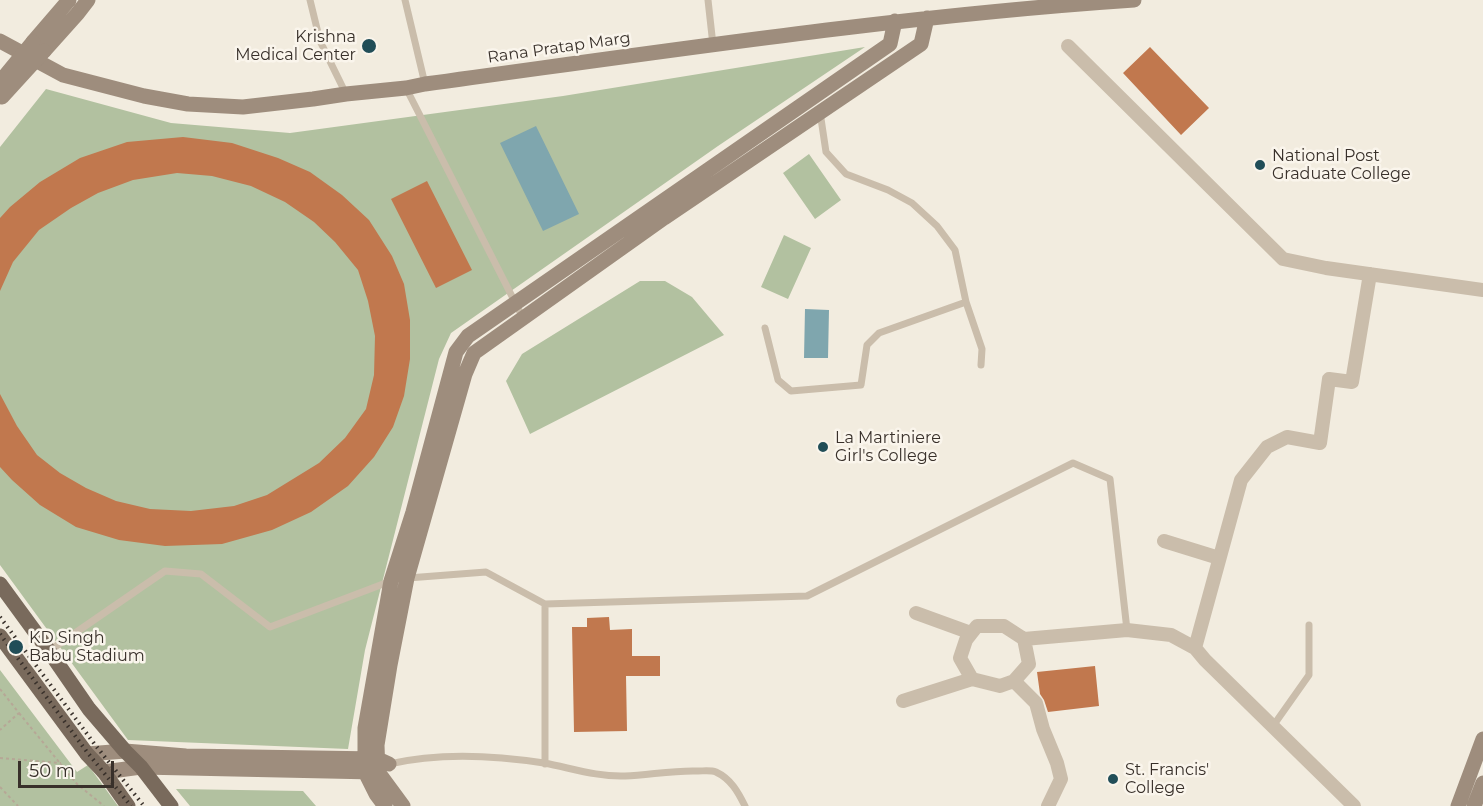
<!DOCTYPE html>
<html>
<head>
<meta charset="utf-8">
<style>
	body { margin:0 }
	#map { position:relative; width:1483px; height:806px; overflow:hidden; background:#f2ecdf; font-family:Montserrat,sans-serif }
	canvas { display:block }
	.scale { position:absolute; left:18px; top:761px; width:96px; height:27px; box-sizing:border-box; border:3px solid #38302a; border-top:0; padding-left:8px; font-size:18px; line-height:21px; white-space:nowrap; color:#38302a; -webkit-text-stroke:4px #faf5ec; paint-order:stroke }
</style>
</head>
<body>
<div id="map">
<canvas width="1483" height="806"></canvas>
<div class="scale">50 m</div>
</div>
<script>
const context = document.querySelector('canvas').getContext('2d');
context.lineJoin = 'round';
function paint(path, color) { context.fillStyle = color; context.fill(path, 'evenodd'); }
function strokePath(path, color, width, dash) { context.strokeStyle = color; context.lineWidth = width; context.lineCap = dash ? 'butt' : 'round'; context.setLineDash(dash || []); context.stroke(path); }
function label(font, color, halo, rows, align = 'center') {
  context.font = font + ' Montserrat,sans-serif'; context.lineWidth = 5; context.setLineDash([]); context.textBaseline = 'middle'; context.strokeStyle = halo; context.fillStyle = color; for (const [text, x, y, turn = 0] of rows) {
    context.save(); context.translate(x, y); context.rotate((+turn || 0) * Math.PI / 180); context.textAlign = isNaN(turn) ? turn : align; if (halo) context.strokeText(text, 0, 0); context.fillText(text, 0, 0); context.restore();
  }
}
const green = new Path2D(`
	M 865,47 L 718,146 L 451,333 L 439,359 L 365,650 L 348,749 L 128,740 L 0,565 L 0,147 L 46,89 L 171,123 L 290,133 L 563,96 Z
	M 809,154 L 841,200 L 815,219 L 783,173 Z
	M 784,235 L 811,248 L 788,299 L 761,287 Z
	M 640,281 L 665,281 L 692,297 L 724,335 L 530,434 L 506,381 L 522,354 Z
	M 0,670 L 77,772 L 88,765 L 118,806 L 0,806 Z
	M 176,789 L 303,791 L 316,806 L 190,806 Z`);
const water = new Path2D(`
	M 536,126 L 579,214 L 543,231 L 500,143 Z
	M 805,309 L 829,310 L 828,358 L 804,358 Z`);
const building = new Path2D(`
	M 1150,47 L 1209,108 L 1181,135 L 1123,73 Z
	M 183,137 L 232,143 L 278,158 L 310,172 L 342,195 L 369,220 L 392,256 L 404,284 L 410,320 L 410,359 L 404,396 L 393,427 L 374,457 L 348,486 L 311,512 L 272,530 L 222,544 L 165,546 L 119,540 L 76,527 L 40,505 L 12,480 L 0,467 L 0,394 L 17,426 L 37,455 L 60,473 L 86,488 L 116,501 L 150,509 L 191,511 L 234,506 L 267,495 L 319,463 L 345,438 L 366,409 L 374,375 L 375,336 L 368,301 L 358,270 L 335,242 L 314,222 L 285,202 L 251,186 L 212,176 L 177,173 L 133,180 L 98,193 L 71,208 L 39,230 L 13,262 L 0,291 L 0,218 L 10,207 L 40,182 L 80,158 L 127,142 Z
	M 427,181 L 472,270 L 436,288 L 391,199 Z
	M 609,617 L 610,630 L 632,629 L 632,656 L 660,656 L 660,676 L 626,676 L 627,731 L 574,732 L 572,627 L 587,627 L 587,618 Z
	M 1095,666 L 1099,706 L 1048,712 L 1044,700 L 1040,694 L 1037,672 Z`);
const path = new Path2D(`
	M 0,689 L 19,713 L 0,730
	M 19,713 L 77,784 L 104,806
	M 0,758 L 61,763
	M 0,787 L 18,806`);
const lane = new Path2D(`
	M 310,0 L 320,41 L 346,94
	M 405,0 L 425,84
	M 708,0 L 713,45
	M 406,88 L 523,318
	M 820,112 L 826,152 L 846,174 L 888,190 L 912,203 L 937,226 L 955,250 L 966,302 L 982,349 L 981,365
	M 765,328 L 778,380 L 791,391 L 861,385 L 867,345 L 879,333 L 966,302
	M 408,578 L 486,572 L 545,604 L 807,596 L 1073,463 L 1110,479 L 1127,630
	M 545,604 L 545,764
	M 49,651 L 165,571 L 201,574 L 270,627 L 391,581
	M 1273,726 L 1309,675 L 1309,625
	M 389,764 C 440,752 493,755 544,763 C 571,768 597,777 625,776 C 650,775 673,770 698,771 C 704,771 711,770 716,772 C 731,779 738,792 745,806`);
const street = new Path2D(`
	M 1068,46 L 1283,259 L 1326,268 L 1483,290
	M 1164,541 L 1219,558
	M 916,613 L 971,633
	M 1024,639 L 1029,664 L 1014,681 L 1000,686 L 972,679 L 960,658 L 966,640 L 977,626 L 1004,626 L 1024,639 L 1127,630 L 1171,635 L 1195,648 L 1205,660 L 1354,806
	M 1195,648 L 1241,480 L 1267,447 L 1287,437 L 1320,443 L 1329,379 L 1352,382 L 1370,274
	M 1014,681 L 1036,703 L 1043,729 L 1057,763 L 1061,779 L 1048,806
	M 903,701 L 972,679`);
const secondary = new Path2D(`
	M 0,41 L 63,75 L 144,96 L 188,104 L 243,107 L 313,99 L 346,94 L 406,88 L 425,84 C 661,52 897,16 1134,0
	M 33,42 L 69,0
	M 44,51 L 78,13 L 88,0
	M 87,754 L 125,751 L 186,756 L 378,759 L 389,764
	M 104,772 L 141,767 L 374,772
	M 385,806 L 376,794 L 365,772 L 365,728 L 391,581 L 413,512 L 456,352 L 468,336 L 890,44 L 895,21
	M 403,806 L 378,772 L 377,745 L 390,665 L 407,578 L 465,374 L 474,353 L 664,218 L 921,44 L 927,18
	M 1458,806 L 1483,739
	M 1474,806 L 1483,783`);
const primary = new Path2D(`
	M 0,584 L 49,651 L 89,709 L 125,751 L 141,767 L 171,806
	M 0,636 L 87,754 L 104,772 L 128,806`);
const rail = new Path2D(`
	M 0,617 L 96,746 L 144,806
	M 0,634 L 87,752 L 131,806`);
const secondaryBridge = new Path2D(`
	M 0,82 L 33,42
	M 2,97 L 44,51`);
const markers = [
	[369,46,8,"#214e58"],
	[1260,165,6,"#214e58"],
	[823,447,6,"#214e58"],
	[16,647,8,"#214e58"],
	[1113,779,6,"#214e58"]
];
const poiNames = [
	["Krishna",356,37,"right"],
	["Medical Center",356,55,"right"],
	["National Post",1272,156],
	["Graduate College",1272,174],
	["La Martiniere",835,438],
	["Girl's College",835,456],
	["KD Singh",29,638],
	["Babu Stadium",29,656],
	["St. Francis'",1125,770],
	["College",1125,788]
];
const streetNames = [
	["Rana Pratap Marg",559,48,-8]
];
paint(green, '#b2c1a0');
paint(water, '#7fa6ae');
paint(building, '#c1784e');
strokePath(path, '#b6a796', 2, [3, 3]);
strokePath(lane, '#cabdab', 7);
strokePath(street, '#cabdab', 14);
strokePath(secondary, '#9e8d7d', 15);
strokePath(primary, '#796a5c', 15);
strokePath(rail, '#38302a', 4, [1.5, 4.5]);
strokePath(secondaryBridge, '#9e8d7d', 15);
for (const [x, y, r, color] of markers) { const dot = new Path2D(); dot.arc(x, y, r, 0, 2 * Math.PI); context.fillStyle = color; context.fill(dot); strokePath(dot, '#faf5ec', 2); }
label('16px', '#38302a', '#faf5ec', poiNames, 'left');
label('16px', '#38302a', '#faf5ec', streetNames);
</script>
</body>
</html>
